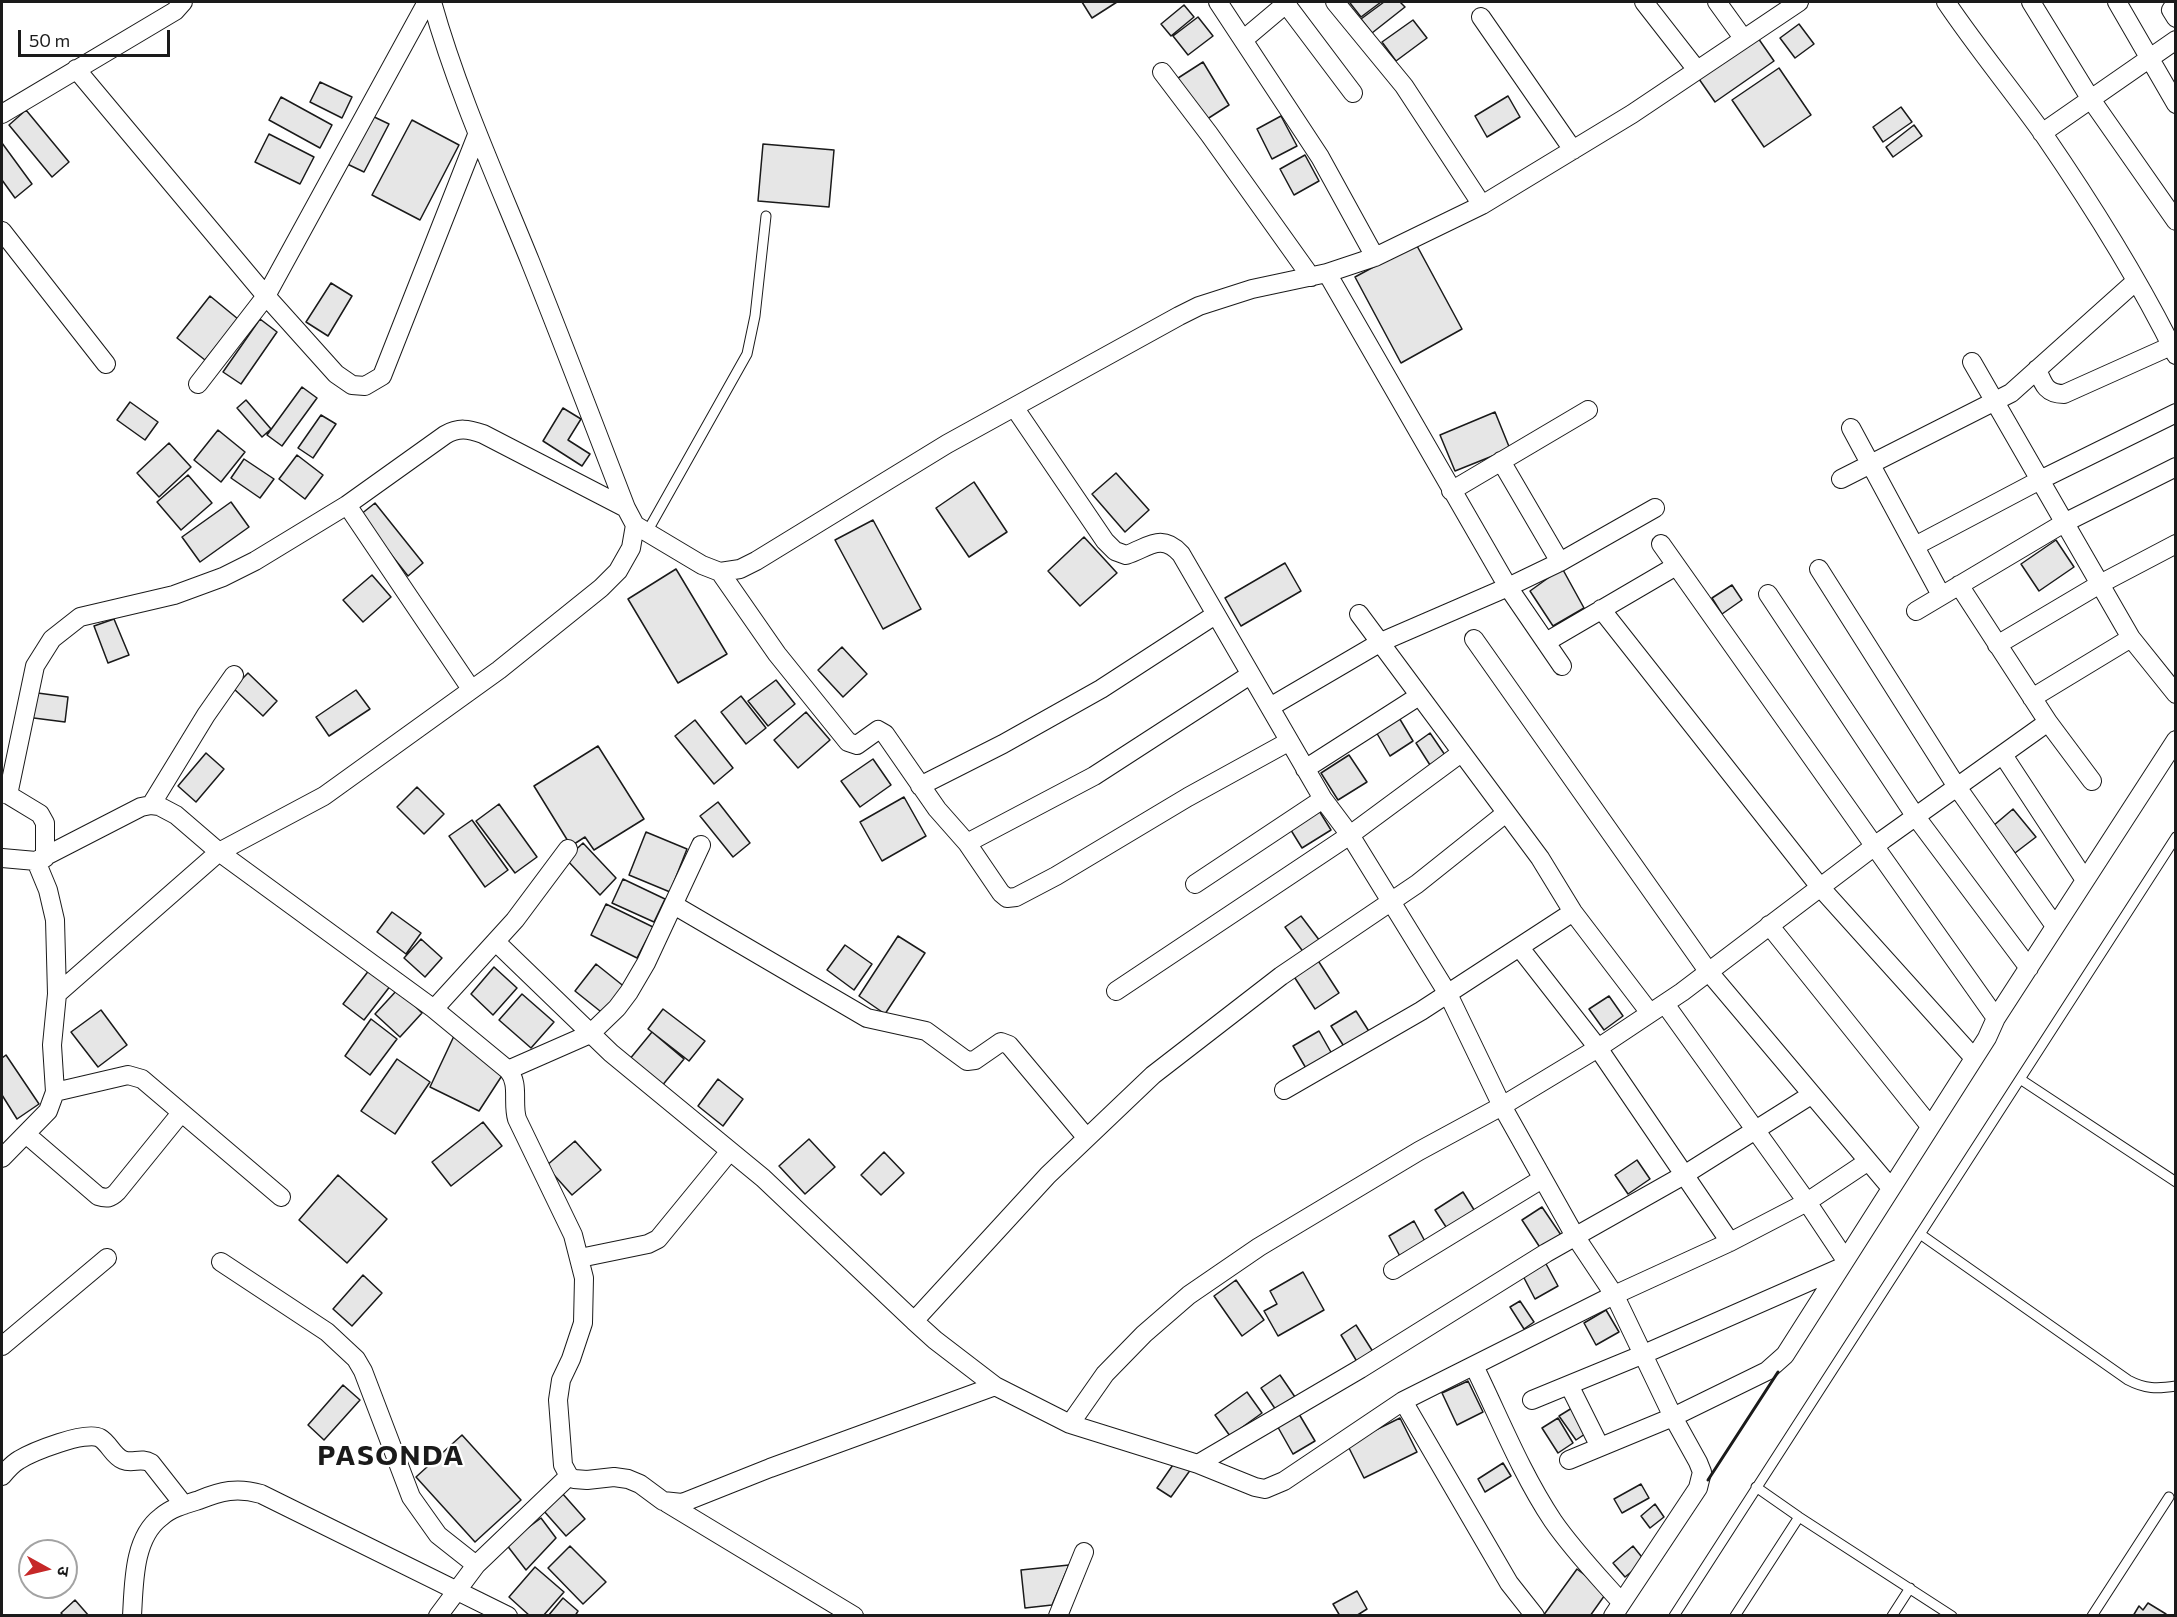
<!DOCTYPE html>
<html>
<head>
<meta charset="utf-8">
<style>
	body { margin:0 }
	#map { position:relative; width:2177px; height:1617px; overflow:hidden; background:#fff; font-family:Commissioner,"Noto Sans Devanagari",sans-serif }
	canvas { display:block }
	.frame { position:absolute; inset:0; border:3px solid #1a1a1a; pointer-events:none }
	.north { position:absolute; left:18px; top:1539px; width:60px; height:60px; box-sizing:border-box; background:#fff; border:2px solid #a3a3a3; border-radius:50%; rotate:98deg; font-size:16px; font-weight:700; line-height:24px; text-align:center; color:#1a1a1a }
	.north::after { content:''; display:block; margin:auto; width:21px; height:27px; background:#c62828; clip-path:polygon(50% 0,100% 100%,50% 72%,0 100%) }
	.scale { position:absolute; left:18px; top:30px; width:152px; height:27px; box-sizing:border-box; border:3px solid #1a1a1a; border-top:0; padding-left:8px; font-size:18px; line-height:21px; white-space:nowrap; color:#1a1a1a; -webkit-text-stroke:4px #fff; paint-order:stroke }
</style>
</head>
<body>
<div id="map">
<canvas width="2177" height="1617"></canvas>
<div class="frame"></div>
<div class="north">उ</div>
<div class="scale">50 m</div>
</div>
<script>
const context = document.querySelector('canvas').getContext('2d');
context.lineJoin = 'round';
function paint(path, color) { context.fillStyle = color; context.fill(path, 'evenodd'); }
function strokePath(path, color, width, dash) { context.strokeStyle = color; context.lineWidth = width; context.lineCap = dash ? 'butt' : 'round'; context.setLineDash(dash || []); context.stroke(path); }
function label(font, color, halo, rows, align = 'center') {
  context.font = font + ' Commissioner,sans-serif'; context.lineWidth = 4.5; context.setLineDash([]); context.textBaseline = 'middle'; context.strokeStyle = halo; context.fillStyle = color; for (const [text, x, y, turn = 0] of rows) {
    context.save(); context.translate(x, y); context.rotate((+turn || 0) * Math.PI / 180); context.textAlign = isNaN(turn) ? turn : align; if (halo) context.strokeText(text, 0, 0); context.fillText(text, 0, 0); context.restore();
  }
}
const building = new Path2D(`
	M 1082,2 L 1117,2 L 1092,18 Z
	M 1352,2 L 1381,2 L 1361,17 L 1350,3 Z
	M 1384,2 L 1400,2 L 1405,7 L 1372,33 L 1361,19 Z
	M 1184,5 L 1194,17 L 1171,36 L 1161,24 Z
	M 1198,17 L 1213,36 L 1188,55 L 1173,36 Z
	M 1413,20 L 1427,38 L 1396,61 L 1382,42 Z
	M 1799,24 L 1814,44 L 1795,58 L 1780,38 Z
	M 1758,38 L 1774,61 L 1715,102 L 1699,79 Z
	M 1203,62 L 1229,105 L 1201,123 L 1175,80 Z
	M 1779,68 L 1811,115 L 1764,147 L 1732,100 Z
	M 320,82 L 352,97 L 342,118 L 310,102 Z
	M 1508,96 L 1520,117 L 1487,137 L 1475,116 Z
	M 281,97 L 332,125 L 320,148 L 269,120 Z
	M 1901,107 L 1912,122 L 1883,142 L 1873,127 Z
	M 26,110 L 69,162 L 52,177 L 9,125 Z
	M 368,114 L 389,124 L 364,172 L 343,162 Z
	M 1281,116 L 1297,146 L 1272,159 L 1257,129 Z
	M 412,120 L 459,145 L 420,220 L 372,195 Z
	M 1914,125 L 1922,136 L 1893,157 L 1886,147 Z
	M 269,134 L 314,157 L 300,184 L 255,162 Z
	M 2,143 L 32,184 L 15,198 L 2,180 Z
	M 763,144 L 834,150 L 829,207 L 758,201 Z
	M 1305,155 L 1319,181 L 1294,195 L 1280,169 Z
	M 1416,244 L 1462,329 L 1401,363 L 1355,277 Z
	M 331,283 L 352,296 L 328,336 L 306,322 Z
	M 210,296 L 238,319 L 205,360 L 177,338 Z
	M 260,319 L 277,332 L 241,384 L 223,372 Z
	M 302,387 L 317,398 L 282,446 L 267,435 Z
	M 246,400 L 271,429 L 262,437 L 237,408 Z
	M 130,402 L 158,422 L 145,440 L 117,420 Z
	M 563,408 L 581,419 L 568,440 L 590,454 L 582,466 L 543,441 Z
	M 1495,412 L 1510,449 L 1455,471 L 1440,435 Z
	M 321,415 L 336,424 L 313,458 L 298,448 Z
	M 218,430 L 245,452 L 221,482 L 194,460 Z
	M 169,443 L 191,467 L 159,497 L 137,473 Z
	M 297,455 L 323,475 L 305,499 L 279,479 Z
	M 244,459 L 274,479 L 260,498 L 231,478 Z
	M 1116,473 L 1149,510 L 1125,532 L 1092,494 Z
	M 188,475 L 212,503 L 181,530 L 157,502 Z
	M 974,482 L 1007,532 L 969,557 L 936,508 Z
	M 231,502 L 249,527 L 200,562 L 182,537 Z
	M 375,503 L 423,563 L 408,576 L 360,515 Z
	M 873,520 L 921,609 L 883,629 L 835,540 Z
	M 1084,537 L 1117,573 L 1080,606 L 1048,571 Z
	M 2056,540 L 2074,567 L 2039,591 L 2021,564 Z
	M 1285,563 L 1301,591 L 1241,626 L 1225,598 Z
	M 1562,568 L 1584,608 L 1553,626 L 1530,591 Z
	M 676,569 L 727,654 L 678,683 L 628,599 Z
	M 372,575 L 391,597 L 363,622 L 343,600 Z
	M 1732,585 L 1742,600 L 1722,614 L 1712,598 Z
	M 114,619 L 129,655 L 108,663 L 94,626 Z
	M 842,647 L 867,674 L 843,697 L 818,670 Z
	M 248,673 L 277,701 L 263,716 L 233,688 Z
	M 776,680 L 795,704 L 768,726 L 748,701 Z
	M 356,690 L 370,709 L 329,736 L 316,717 Z
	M 30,692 L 68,697 L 65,722 L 26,717 Z
	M 741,696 L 766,728 L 746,744 L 721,712 Z
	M 806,712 L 830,740 L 798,768 L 774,740 Z
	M 1398,716 L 1413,741 L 1390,756 L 1375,730 Z
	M 695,720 L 733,768 L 714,784 L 675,736 Z
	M 1430,733 L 1445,755 L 1430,765 L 1416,743 Z
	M 598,746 L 644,819 L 594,850 L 585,837 L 571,846 L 534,786 Z
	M 206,753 L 224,769 L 196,802 L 178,786 Z
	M 1349,755 L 1367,782 L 1338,800 L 1321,773 Z
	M 873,759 L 891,785 L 860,807 L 841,781 Z
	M 417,787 L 444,814 L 424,834 L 397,807 Z
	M 904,797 L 926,836 L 882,861 L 860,822 Z
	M 718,802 L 750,843 L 733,857 L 700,816 Z
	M 499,804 L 537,857 L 515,873 L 476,821 Z
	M 1318,809 L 1331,830 L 1302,848 L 1289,827 Z
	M 2013,809 L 2036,837 L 2015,853 L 1993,826 Z
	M 472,820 L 508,870 L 485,887 L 449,836 Z
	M 646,832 L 687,849 L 670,892 L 629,875 Z
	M 583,843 L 616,878 L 600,895 L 566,859 Z
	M 623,879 L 665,899 L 654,922 L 612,903 Z
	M 606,904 L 653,927 L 637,958 L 591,935 Z
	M 392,912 L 421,933 L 406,954 L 377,932 Z
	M 1301,916 L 1323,945 L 1307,957 L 1285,927 Z
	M 898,936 L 925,953 L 885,1014 L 859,996 Z
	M 421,939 L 442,958 L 425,977 L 404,958 Z
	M 845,945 L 872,964 L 854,990 L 827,970 Z
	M 1317,959 L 1339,993 L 1315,1009 L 1293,975 Z
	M 596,964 L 626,988 L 605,1015 L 575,991 Z
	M 494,967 L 517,988 L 493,1015 L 471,994 Z
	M 370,969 L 391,985 L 364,1020 L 343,1004 Z
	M 398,989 L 422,1013 L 400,1037 L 375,1014 Z
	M 522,994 L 554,1022 L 531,1048 L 499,1020 Z
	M 1609,996 L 1623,1016 L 1604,1030 L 1589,1009 Z
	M 663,1009 L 705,1041 L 689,1061 L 648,1029 Z
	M 101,1010 L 127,1045 L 98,1067 L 71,1032 Z
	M 1356,1011 L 1370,1033 L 1345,1048 L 1331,1026 Z
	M 371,1019 L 397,1039 L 370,1075 L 345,1056 Z
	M 1319,1031 L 1332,1054 L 1307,1070 L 1293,1046 Z
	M 652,1032 L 684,1059 L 661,1087 L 629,1060 Z
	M 454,1036 L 503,1074 L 479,1111 L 430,1087 Z
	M 6,1055 L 39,1104 L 17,1119 L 2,1095 L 2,1058 Z
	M 397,1059 L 430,1082 L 395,1134 L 361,1111 Z
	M 718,1079 L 743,1099 L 723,1126 L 698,1106 Z
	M 483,1122 L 502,1146 L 451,1186 L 432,1162 Z
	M 809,1139 L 835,1167 L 805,1194 L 779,1166 Z
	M 575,1141 L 601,1170 L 572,1195 L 546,1166 Z
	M 884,1152 L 904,1173 L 881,1195 L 861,1175 Z
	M 1637,1160 L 1650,1179 L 1628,1194 L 1615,1175 Z
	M 338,1175 L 387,1219 L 347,1263 L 299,1220 Z
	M 1463,1192 L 1476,1213 L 1448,1230 L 1435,1210 Z
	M 1542,1207 L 1561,1235 L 1541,1249 L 1522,1220 Z
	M 1414,1221 L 1427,1245 L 1402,1260 L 1389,1236 Z
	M 1545,1262 L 1558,1286 L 1535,1299 L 1522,1274 Z
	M 1303,1272 L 1324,1310 L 1278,1336 L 1264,1311 L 1277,1304 L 1270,1291 Z
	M 363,1275 L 382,1293 L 352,1326 L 333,1309 Z
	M 1236,1280 L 1264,1320 L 1242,1336 L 1214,1296 Z
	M 1520,1301 L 1534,1322 L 1524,1329 L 1510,1307 Z
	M 1606,1310 L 1619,1332 L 1596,1345 L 1584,1323 Z
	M 1356,1325 L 1375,1355 L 1359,1365 L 1341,1335 Z
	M 1280,1375 L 1295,1397 L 1276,1410 L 1261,1388 Z
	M 1468,1381 L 1483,1412 L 1457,1425 L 1442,1393 Z
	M 343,1385 L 360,1400 L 324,1440 L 308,1425 Z
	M 1247,1392 L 1262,1413 L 1230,1436 L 1215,1415 Z
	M 1572,1408 L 1588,1432 L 1576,1440 L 1559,1416 Z
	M 1296,1409 L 1315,1441 L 1293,1454 L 1275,1422 Z
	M 1400,1418 L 1417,1452 L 1364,1478 L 1347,1444 Z
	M 1558,1418 L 1573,1443 L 1558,1453 L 1542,1428 Z
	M 462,1435 L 521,1500 L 475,1542 L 416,1477 Z
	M 1177,1459 L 1191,1469 L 1171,1497 L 1157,1488 Z
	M 1503,1463 L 1511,1476 L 1485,1492 L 1478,1479 Z
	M 1641,1484 L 1649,1498 L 1622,1513 L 1614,1499 Z
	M 562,1493 L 585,1519 L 566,1536 L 543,1510 Z
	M 1655,1504 L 1664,1517 L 1650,1528 L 1641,1516 Z
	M 541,1518 L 556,1538 L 526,1570 L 506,1544 Z
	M 570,1546 L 606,1582 L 583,1604 L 548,1568 Z
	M 1633,1546 L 1645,1561 L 1625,1577 L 1613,1563 Z
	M 1069,1565 L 1052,1605 L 1025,1608 L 1021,1570 Z
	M 535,1567 L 564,1592 L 543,1616 L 530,1616 L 509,1597 Z
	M 1577,1569 L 1607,1592 L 1590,1616 L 1543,1616 Z
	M 1357,1591 L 1367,1609 L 1356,1616 L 1340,1616 L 1333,1604 Z
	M 563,1598 L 578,1611 L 575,1616 L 548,1616 Z
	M 75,1600 L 89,1616 L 64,1616 L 61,1613 Z
	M 2148,1603 L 2166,1614 L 2165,1616 L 2133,1616 L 2139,1606 L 2143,1610 Z`);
const service = new Path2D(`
	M 647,532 L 747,354 L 755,316 L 766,216
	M 2020,1079 L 2176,1182
	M 1920,1234 L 2128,1380 C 2145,1389 2157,1389 2176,1386
	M 1756,1487 L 1799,1517 L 1952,1616
	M 1674,1616 L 2176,837
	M 1735,1616 L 1799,1517
	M 1892,1616 L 1910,1588
	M 2092,1616 L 2169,1497`);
const minor = new Path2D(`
	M 432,2 C 457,91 495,175 530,261 C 563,343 594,425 626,508 L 635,525 L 702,565 L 720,572 L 740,569 L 756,561 L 947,444 L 1179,316 L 1199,306 L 1252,289 L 1327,273 L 1375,257 L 1482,205 L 1632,114 L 1799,2
	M 1218,2 L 1320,157 L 1375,257
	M 1335,2 L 1404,86 L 1482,205
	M 1644,2 L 1697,70
	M 1717,2 L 1743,38
	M 1946,2 C 1977,48 2012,90 2044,135 C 2092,205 2138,278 2176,355
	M 2031,2 L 2090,98 L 2176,221
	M 2117,2 L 2176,104
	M 2176,3 L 2171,10 L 2176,18
	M 1286,4 L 1353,93
	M 1481,17 L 1573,150
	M 1243,40 L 1288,2
	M 76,69 L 266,296 L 336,374 L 352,385 L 365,386 L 382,376 L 477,135
	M 1162,72 L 1209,134 L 1311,277
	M 2,114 L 175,11 L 183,2
	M 2042,133 L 2176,40
	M 2,231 L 106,364
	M 1327,273 L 1508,587 L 1562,666
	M 1972,362 L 2131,638 L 2176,694
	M 2037,369 C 2043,384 2046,394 2064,394 L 2171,346
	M 198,384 L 266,296 L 427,2
	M 1014,407 L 1105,541 L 1115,551 L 1126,555 C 1148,548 1161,532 1181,554 L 1323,799 L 1350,835 L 1448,994 L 1502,1106 L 1575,1236 L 1615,1296 L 1673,1417 L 1698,1462 L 1702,1472 L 1698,1488 L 1613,1616
	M 1851,428 L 1941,595
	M 1501,461 L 1560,562
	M 1841,479 L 2011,393 L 2136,281
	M 1451,491 L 1588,410
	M 347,505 L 445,435 C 459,427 468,429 483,434 L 626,508
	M 1915,546 L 2040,480 L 2176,413
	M 1819,569 L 1957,787 L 2055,926
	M 720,572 L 777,654 L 848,742 L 857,745 L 878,730 L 885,734 L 937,809 L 967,843 L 1001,893 L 1007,898 L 1016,897 L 1056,876 L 1188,797 L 1288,742
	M 1959,585 L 2048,722 L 2092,781
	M 1768,594 L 1916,817 L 2029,968
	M 1601,609 L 1820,887 L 1974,1058
	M 1916,611 L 2064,523 L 2176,467
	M 1359,614 L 1540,858 L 1573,912 L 1650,1013
	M 1474,639 L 1708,971 L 1891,1188
	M 1546,642 L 1676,566
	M 1997,645 L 2100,584 L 2176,544
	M 2032,698 L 2131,638
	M 1270,707 L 1381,642 L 1508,587 L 1560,562 L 1655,508
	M 2003,755 L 2085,880
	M 1305,769 L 1419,696
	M 920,786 L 1003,744 L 1101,689 L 1215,615
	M 2,791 L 40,814 L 45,823 L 45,858
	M 8,795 L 35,666 L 52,639 L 80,617 L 174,595 L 223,577 L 255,561 L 347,505 L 471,689
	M 151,805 L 206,715 L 234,675
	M 967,843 L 1094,776 L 1250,675
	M 2,858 L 36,861 L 141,807 L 151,805 L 159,806 L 176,815 L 219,852 L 434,1009 L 508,1070 C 520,1084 512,1102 517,1119 L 573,1235 L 584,1278 L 583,1323 L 571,1359 L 561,1380 L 558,1400 L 563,1465 L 569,1476 L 574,1479 L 587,1480 L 614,1477 L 628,1479 L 640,1484 L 663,1501 L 682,1503 L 770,1468 L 995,1386
	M 1195,884 L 1323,799
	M 674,905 L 867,1018 L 926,1031 L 967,1061 L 975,1060 L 1001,1042 L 1009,1045 L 1086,1137
	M 1769,925 L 1930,1126
	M 496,942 L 611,1053 L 763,1178 L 914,1321 L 935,1340 L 995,1386 L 1070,1424 L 1198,1464 L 1255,1487 L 1265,1489 L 1284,1481 L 1403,1401 L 1610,1297 L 1730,1242 L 1807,1202 L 1867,1162
	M 1520,948 L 1598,1048 L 1730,1242
	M 1116,991 L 1350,835 L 1461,753
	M 57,994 L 219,852 L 324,796 L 499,670 L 601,588 L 618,571 L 631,548 L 635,525
	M 1665,1004 L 1807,1202 L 1845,1259
	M 434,1009 L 515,920 L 568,849
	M 1996,1018 L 2176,740
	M 508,1070 L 590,1034 L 617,1008 L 629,992 L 646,963 L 701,845
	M 1284,1090 L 1421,1011 L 1573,912
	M 55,1092 L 128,1075 L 142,1079 L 281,1197
	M 27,1135 L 98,1196 C 107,1199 111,1198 117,1192 L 181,1113
	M 2,1158 L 48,1111 L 55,1092 L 52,1045 L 57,994 L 55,920 L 48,890 L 36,861
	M 580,1258 L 648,1244 L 658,1239 L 730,1151
	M 221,1262 L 327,1332 L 356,1359 L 363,1371 L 411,1497 L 438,1535 L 476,1565
	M 1393,1270 L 1542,1179
	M 914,1321 L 1048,1175 L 1153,1075 L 1281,976 L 1417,884 L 1506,813
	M 2,1346 L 107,1258
	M 1474,1366 C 1499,1417 1521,1473 1553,1521 C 1573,1550 1598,1576 1621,1602
	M 1569,1385 L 1600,1447
	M 1532,1400 L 1644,1354 L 1840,1268
	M 1403,1401 L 1509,1583 L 1535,1616
	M 1070,1424 L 1105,1374 L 1144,1334 L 1189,1295 L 1259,1247 L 1419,1151 L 1502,1106 L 1598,1048 L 1682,992 L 1884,839 L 2048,722
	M 1569,1460 L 1673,1417 L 1767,1371 L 1785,1355 L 1987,1038 L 1996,1018 L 1661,544
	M 1198,1464 L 1360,1369 L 1546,1253 L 1684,1175 L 1811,1095
	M 2,1476 C 7,1470 12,1464 19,1460 C 32,1452 86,1430 100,1438 C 109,1443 113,1456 123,1460 C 133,1464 141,1457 151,1463 L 184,1505
	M 667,1503 L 854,1616
	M 132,1616 C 134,1584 133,1538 161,1517 C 171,1508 186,1504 199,1500 C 221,1491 237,1487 261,1494 L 508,1616
	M 438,1616 L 476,1565 L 569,1476
	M 1058,1616 L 1084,1552`);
const wall = new Path2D(`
	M 1708,1480 L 1778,1372`);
const districtNames = [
	["PASONDA",391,1456]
];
paint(building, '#e6e6e6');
strokePath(building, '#1a1a1a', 1.5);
strokePath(service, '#1a1a1a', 11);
strokePath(minor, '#1a1a1a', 20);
strokePath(service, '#fff', 9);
strokePath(minor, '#fff', 18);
strokePath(wall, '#1a1a1a', 3);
context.letterSpacing = '1.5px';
label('bold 28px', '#1a1a1a', '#fff', districtNames);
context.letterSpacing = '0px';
</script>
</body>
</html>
